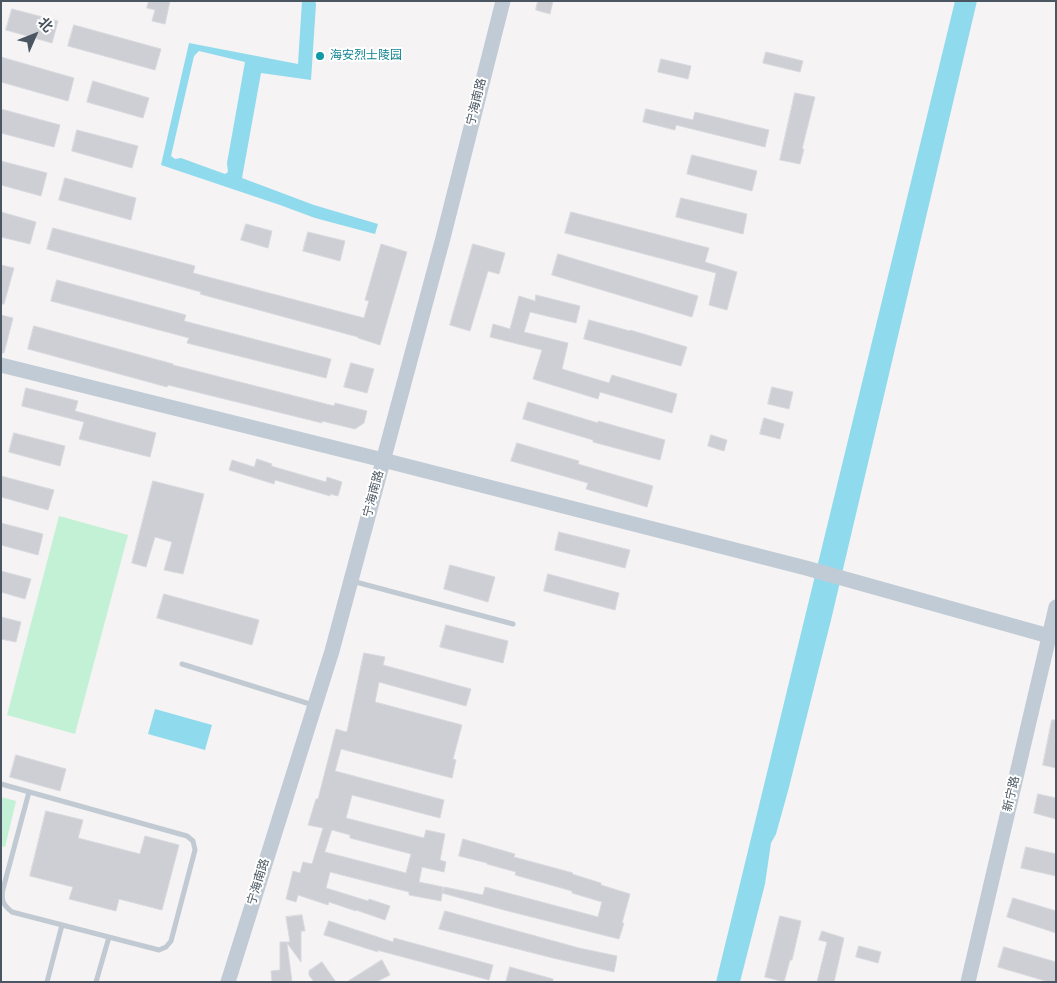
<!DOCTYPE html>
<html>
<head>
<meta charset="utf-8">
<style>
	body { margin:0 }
	#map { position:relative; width:1057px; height:983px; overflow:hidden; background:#f5f3f3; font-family:"Titillium Web","Noto Sans SC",sans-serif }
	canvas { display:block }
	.frame { position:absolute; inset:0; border:2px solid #4a5661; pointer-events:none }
	.north { position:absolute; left:10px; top:10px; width:50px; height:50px; -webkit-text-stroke:4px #fff; paint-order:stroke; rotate:46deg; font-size:14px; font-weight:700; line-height:20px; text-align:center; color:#4a5661 }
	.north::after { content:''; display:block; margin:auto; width:18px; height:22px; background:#4a5661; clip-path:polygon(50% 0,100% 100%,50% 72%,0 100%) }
</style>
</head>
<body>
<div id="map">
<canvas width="1057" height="983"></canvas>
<div class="frame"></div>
<div class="north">北</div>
</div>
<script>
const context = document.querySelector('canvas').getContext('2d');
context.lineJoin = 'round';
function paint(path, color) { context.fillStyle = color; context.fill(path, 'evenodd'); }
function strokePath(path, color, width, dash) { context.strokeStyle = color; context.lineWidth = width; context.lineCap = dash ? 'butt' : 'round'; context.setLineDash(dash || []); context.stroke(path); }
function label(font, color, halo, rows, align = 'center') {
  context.font = font + ' "Titillium Web","Noto Sans SC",sans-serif'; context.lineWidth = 4; context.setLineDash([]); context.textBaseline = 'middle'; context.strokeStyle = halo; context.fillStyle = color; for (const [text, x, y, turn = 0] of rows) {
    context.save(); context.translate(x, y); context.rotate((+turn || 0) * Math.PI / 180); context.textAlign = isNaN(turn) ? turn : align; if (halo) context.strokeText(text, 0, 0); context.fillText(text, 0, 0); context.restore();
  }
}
const green = new Path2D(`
	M 59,516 L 128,535 L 75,734 L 7,715 Z
	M 1,797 L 16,801 L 5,847 L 1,846 Z`);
const water = new Path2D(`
	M 302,1 L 315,1 L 316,4 L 311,80 L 261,73 L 242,178 L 314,205 L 378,224 L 375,234 L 315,218 L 280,205 L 161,165 L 189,43 L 298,64 ZM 199,51 L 245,62 L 227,163 L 228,172 L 225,174 L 181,158 L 175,159 L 171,156 L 194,56 Z
	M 955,1 L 977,1 L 831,620 L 788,791 L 776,834 L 771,843 L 765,884 L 740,982 L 716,982 Z
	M 155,709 L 212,725 L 205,750 L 148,734 Z`);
const building = new Path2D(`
	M 149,1 L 170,1 L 165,24 L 152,21 L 155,10 L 147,8 Z
	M 538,1 L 553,1 L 550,14 L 536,10 Z
	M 12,9 L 58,21 L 52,43 L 6,30 Z
	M 74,25 L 161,49 L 155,70 L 68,46 Z
	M 766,52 L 803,61 L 800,72 L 763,63 Z
	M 1,57 L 74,78 L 68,101 L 1,82 Z
	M 661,59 L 691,66 L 688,79 L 658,72 Z
	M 93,81 L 149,98 L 143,118 L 87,102 Z
	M 795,93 L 815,97 L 802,149 L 804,149 L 800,164 L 780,160 Z
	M 1,109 L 60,125 L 54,147 L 1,133 Z
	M 646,109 L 693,120 L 695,112 L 769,130 L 765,147 L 676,125 L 675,130 L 643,122 Z
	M 77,130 L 138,146 L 132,168 L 72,151 Z
	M 692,155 L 757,171 L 752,191 L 687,174 Z
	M 1,161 L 47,173 L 41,196 L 1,185 Z
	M 65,178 L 136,198 L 131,220 L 59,200 Z
	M 681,198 L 747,214 L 743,234 L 676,217 Z
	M 1,212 L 36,222 L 30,244 L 1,237 Z
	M 571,212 L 709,248 L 705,262 L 737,272 L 727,310 L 709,305 L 716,273 L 565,233 Z
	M 246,224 L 272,231 L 268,248 L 241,240 Z
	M 53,228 L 195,266 L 193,273 L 364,318 L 369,301 L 365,300 L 381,244 L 407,252 L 380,345 L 358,338 L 358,337 L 200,294 L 201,292 L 47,249 Z
	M 308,232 L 345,241 L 340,261 L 303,251 Z
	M 473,244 L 505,253 L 499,274 L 488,271 L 470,331 L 450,325 Z
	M 558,254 L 698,296 L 692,317 L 552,275 Z
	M 1,265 L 14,268 L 4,304 L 1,304 Z
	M 57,280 L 186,315 L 184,321 L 331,359 L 326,378 L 187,343 L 189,338 L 51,301 Z
	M 536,295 L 580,306 L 576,323 L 530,312 L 524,332 L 568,343 L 562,369 L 609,383 L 612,375 L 677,394 L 672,413 L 600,392 L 598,399 L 533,379 L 542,350 L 490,337 L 493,324 L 510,329 L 519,296 L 535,301 Z
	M 1,315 L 13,318 L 4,353 L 1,353 Z
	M 589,320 L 630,331 L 630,330 L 687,347 L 681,366 L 584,339 Z
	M 34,326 L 173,364 L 173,365 L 334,406 L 335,403 L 367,411 L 364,423 L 355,429 L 322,421 L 322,423 L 168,385 L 167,387 L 28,349 Z
	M 351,363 L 374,369 L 367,393 L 344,387 Z
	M 772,387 L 793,392 L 789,409 L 768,404 Z
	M 26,388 L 78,401 L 75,411 L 156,433 L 150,457 L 79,439 L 84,422 L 22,406 Z
	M 528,402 L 598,423 L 598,421 L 665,440 L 660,460 L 593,442 L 593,440 L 523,419 Z
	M 764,418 L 784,424 L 780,439 L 760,434 Z
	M 14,433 L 65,446 L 60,466 L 9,452 Z
	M 711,435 L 727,440 L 724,451 L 708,446 Z
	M 517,443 L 579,461 L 578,464 L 653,486 L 647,507 L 586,489 L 588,483 L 511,461 Z
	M 257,459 L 272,464 L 271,466 L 326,482 L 327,477 L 342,482 L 338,496 L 330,494 L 330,496 L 275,480 L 274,484 L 229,470 L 232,460 L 254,467 Z
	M 1,476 L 54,490 L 48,510 L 1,497 Z
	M 153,481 L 204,494 L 183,574 L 164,570 L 172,542 L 155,537 L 146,567 L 132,563 Z
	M 1,523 L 43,534 L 38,555 L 1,545 Z
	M 559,532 L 630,550 L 625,568 L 555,550 Z
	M 450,565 L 495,577 L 488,602 L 444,589 Z
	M 1,571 L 31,579 L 25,599 L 1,592 Z
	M 548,574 L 619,593 L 615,610 L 544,591 Z
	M 164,594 L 259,620 L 252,645 L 157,618 Z
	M 1,617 L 21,622 L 16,642 L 1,639 Z
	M 446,625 L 508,641 L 503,663 L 440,647 Z
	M 364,653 L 385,657 L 383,665 L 471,689 L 466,706 L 379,682 L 375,702 L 462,725 L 453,759 L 456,760 L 452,778 L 341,749 L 335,771 L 444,800 L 440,818 L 352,795 L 346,818 L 424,838 L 426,830 L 445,834 L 440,860 L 446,862 L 444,872 L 422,867 L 419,882 L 443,887 L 441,901 L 409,895 L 409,892 L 330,872 L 326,888 L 368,901 L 369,899 L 390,906 L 385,920 L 356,910 L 356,911 L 329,902 L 328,905 L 298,895 L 296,902 L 286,899 L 293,871 L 300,873 L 303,862 L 312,864 L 323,828 L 308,825 L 316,799 L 318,799 L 336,729 L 346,732 L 347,731 ZM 332,830 L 350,835 L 350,838 L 411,854 L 406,873 L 325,852 Z
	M 1052,720 L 1056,720 L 1056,768 L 1043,765 Z
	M 16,755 L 66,769 L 60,791 L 10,777 Z
	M 1038,794 L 1056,798 L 1056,819 L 1034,813 Z
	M 46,811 L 83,820 L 78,838 L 140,854 L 145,836 L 179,845 L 162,910 L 119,899 L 116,911 L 69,899 L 73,887 L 30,876 Z
	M 463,839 L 515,854 L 514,857 L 573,873 L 572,874 L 601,883 L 601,885 L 630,894 L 622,923 L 624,923 L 619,939 L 504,910 L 442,893 L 444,887 L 483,895 L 485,887 L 598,917 L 602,902 L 572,893 L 572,891 L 515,875 L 516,872 L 487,864 L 487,863 L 459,856 Z
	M 1026,847 L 1056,854 L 1056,876 L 1021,868 Z
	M 1013,898 L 1056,911 L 1056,933 L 1007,917 Z
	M 445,911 L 579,948 L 617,956 L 614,972 L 553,958 L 439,929 Z
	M 302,915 L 305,931 L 301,931 L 301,962 L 287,943 L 292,982 L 272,982 L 271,971 L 280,970 L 280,942 L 290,942 L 286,917 Z
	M 780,916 L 801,921 L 792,960 L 790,960 L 784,982 L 765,977 Z
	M 329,921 L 393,942 L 394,938 L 493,965 L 489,980 L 377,950 L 378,952 L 324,935 Z
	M 822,931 L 844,938 L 834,982 L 817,982 L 827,942 L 819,940 Z
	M 859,946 L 881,952 L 878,963 L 856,957 Z
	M 1004,947 L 1056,962 L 1056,982 L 1049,982 L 998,967 Z
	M 382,960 L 390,975 L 376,982 L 347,982 Z
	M 322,962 L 336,982 L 314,982 L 309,975 L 309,971 Z
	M 510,967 L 553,979 L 553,982 L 506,982 Z`);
const lane = new Path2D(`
	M 352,581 L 513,624
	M 182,664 L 313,705
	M 1,784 L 187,836 L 193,841 L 195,850 L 171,941 L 166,947 L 159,950 L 12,912 C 3,905 1,900 3,889 L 29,792
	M 47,982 L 62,925
	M 96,982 L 109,937`);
const secondary = new Path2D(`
	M 1,365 L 383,460 L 806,568 L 1049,636
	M 228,982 L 332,651 L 443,238 L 503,1
	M 968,982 L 1056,607`);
const markers = [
	[320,56,5,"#0f9aa8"]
];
const cultureNames = [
	["海安烈士陵园",330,56]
];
const streetNames = [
	["宁海南路",477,102,-76],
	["宁海南路",374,494,-75],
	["新宁路",1012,794,-77],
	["宁海南路",259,882,-73]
];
paint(green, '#c3f1d5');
paint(water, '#90daee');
paint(building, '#cdcfd5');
strokePath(building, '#d7d9de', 1);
strokePath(lane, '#c1cad2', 5);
strokePath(secondary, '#c1cbd6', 15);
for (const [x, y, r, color] of markers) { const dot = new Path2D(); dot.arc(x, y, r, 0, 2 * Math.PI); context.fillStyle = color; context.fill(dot); strokePath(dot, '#fff', 2); }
label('12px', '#0d838f', '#fff', cultureNames, 'left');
label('12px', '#4a5661', '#fff', streetNames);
</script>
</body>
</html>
